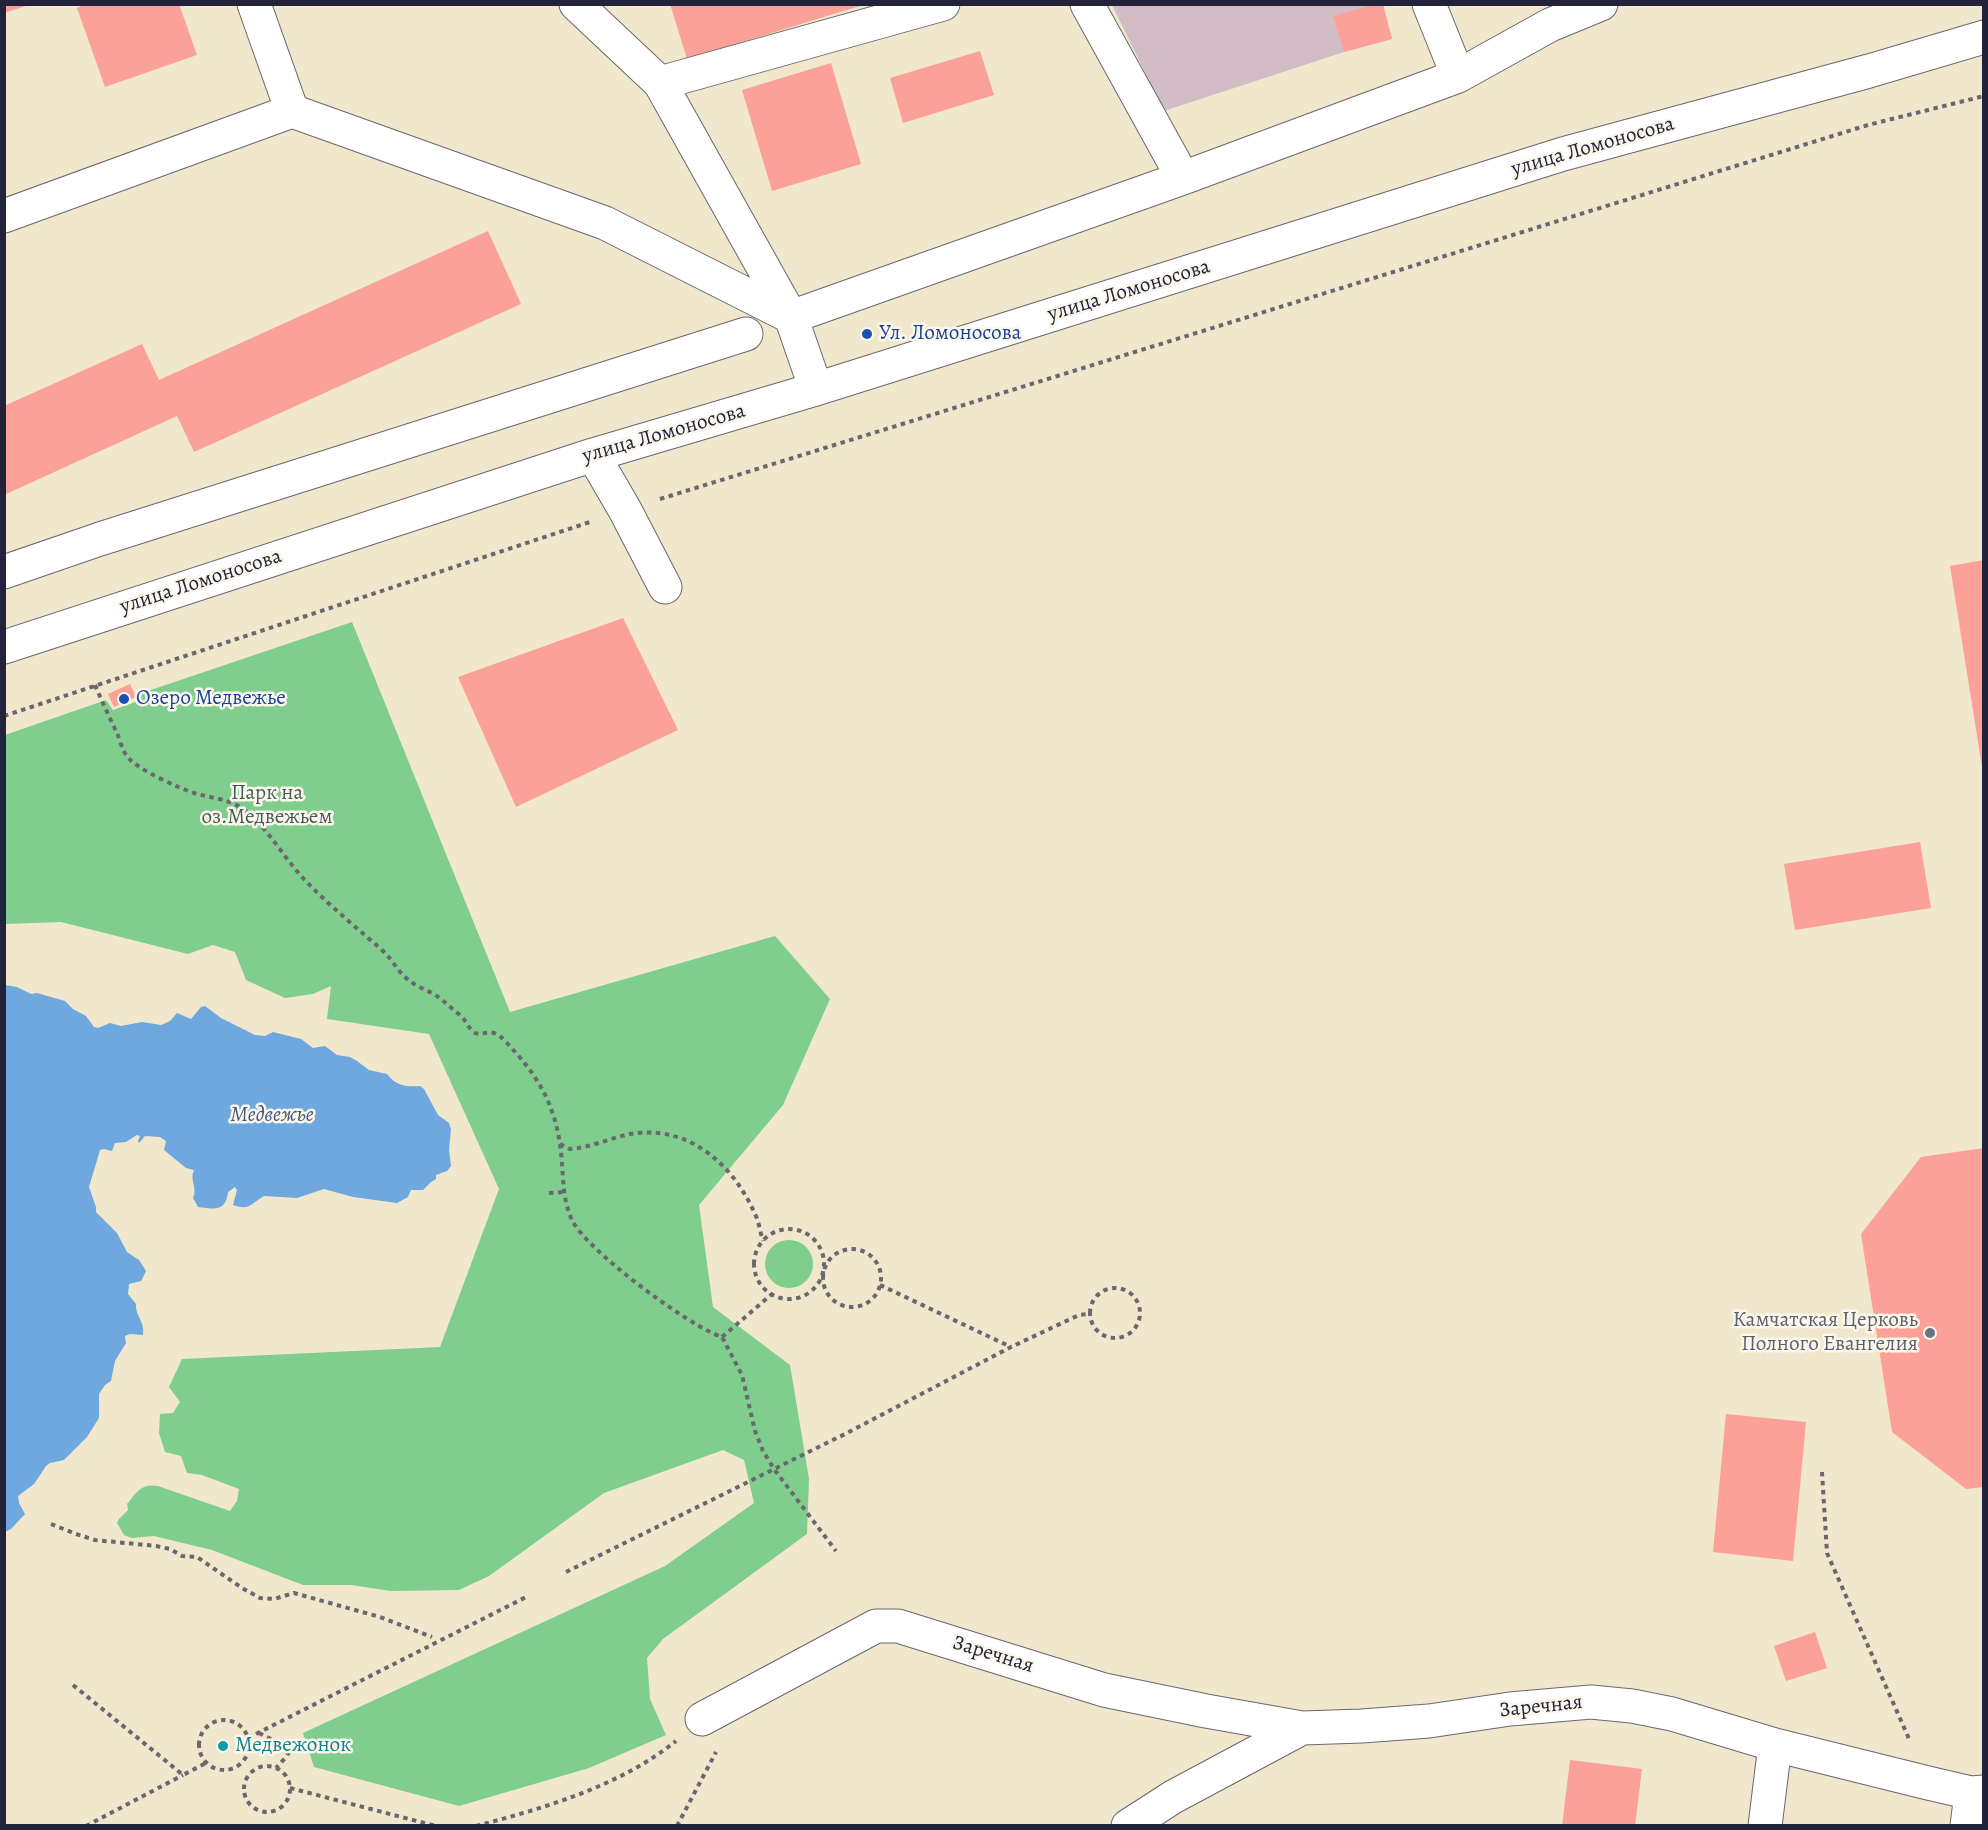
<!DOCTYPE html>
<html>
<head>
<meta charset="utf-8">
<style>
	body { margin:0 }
	#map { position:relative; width:1988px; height:1830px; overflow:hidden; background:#f1e7cc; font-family:Alegreya,serif }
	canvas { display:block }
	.frame { position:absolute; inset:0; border:6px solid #22223b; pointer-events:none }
</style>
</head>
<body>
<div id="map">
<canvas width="1988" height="1830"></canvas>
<div class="frame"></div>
</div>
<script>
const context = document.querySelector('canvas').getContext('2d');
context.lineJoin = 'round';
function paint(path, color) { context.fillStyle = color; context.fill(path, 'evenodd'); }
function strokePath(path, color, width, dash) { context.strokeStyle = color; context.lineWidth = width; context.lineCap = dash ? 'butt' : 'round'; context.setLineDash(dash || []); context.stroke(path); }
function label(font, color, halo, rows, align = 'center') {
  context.font = font + ' Alegreya,serif'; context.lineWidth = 5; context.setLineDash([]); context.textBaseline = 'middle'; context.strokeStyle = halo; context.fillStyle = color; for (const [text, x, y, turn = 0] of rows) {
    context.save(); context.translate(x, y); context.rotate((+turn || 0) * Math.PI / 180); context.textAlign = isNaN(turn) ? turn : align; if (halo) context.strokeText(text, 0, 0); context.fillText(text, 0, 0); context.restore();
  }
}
const industrial = new Path2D(`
	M 1112,5 L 1383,5 L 1392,39 L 1344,52 L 1164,111 Z`);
const green = new Path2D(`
	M 352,622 L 510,1012 L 775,936 L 830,999 L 783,1105 L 699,1205 L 713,1307 L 790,1365 L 809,1479 L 807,1534 L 663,1639 L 647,1658 L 650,1699 L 666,1735 L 589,1768 L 459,1806 L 314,1767 L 303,1733 L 665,1566 L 754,1503 L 744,1460 L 723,1450 L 604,1493 L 489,1576 L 459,1590 L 391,1591 L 351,1585 L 303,1585 L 212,1550 L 154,1536 L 132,1538 L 124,1535 L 117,1523 L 119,1519 L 128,1510 L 127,1504 C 137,1492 141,1483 158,1486 L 230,1511 L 237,1501 L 239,1489 L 202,1475 L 187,1473 L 181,1456 L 165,1452 L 159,1433 L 160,1414 L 173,1413 L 180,1402 L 169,1387 L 182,1359 L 440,1347 L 499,1189 L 429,1034 L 327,1019 L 331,986 L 313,994 L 285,998 L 246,980 L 235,952 L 213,945 L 188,954 L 61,922 L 5,924 L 5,735 L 106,700 L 113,710 L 135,702 L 142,693 Z
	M765 1264a24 24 0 1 1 48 0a24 24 0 1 1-48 0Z`);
const water = new Path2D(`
	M 5,985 L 17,987 L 31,994 L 37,993 L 65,1001 L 73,1009 L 86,1016 L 94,1027 L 98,1028 L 110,1023 L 121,1026 L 142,1022 L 161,1025 L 170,1021 L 177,1013 L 191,1019 L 201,1007 L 205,1006 L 221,1018 L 255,1035 L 265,1036 L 273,1032 L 301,1039 L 313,1048 L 325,1046 L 337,1055 L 350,1057 L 357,1061 L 369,1070 L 387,1074 C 396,1086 406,1087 420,1086 L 424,1089 L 438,1115 L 449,1123 L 451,1129 L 449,1150 L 451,1166 L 447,1171 L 436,1175 L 436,1179 L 431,1182 L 423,1190 L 411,1190 L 408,1197 L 397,1203 L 353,1197 L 324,1189 L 297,1198 L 264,1196 C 250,1204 250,1211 233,1205 L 237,1190 L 235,1187 L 228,1192 C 226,1212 214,1209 198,1207 L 193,1198 C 198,1189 189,1179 194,1170 L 186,1168 L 164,1150 L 166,1141 L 160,1137 L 145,1136 L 139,1143 L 138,1141 L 140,1136 L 137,1135 L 126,1142 L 115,1143 L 112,1151 L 104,1149 L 100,1150 L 89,1187 L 96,1207 L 96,1212 L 117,1233 L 127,1252 L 139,1260 L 146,1271 L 141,1281 L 129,1284 L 128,1294 L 136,1304 C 135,1316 145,1321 143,1335 L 130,1334 L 125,1336 L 126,1343 L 115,1361 L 111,1381 L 105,1385 L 99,1394 L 99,1418 L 87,1437 L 64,1460 L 50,1463 L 46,1466 L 34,1484 L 18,1496 L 19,1503 L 25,1514 L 11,1529 L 5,1532 Z`);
const building = new Path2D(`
	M 4,4 L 29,4 L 29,5 L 4,13 Z
	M 86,4 L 179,4 L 197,55 L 105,87 L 77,8 Z
	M 670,4 L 863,4 L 863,5 L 687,59 Z
	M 1375,4 L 1383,4 L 1392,39 L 1344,52 L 1333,16 Z
	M 980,51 L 994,95 L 903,123 L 890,78 Z
	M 831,63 L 861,164 L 772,191 L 742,90 Z
	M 488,231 L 521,304 L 194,452 L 177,416 L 4,495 L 4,406 L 142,344 L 159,380 Z
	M 1984,560 L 1984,767 L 1982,767 L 1950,566 Z
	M 623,618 L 678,730 L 516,807 L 458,677 Z
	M 130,684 L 136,697 L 114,707 L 108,694 Z
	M 1920,842 L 1931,908 L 1795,930 L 1784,864 Z
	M 1984,1148 L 1984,1487 L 1966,1489 L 1892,1432 L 1861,1234 L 1921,1157 Z
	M 1726,1414 L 1806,1422 L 1793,1561 L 1713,1552 Z
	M 1815,1632 L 1827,1668 L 1786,1681 L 1774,1646 Z
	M 1570,1760 L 1642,1769 L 1635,1826 L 1562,1826 Z`);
const path = new Path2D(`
	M 660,499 L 1868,125 L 1984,96
	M 95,685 C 102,701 109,717 117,733 C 120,740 122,749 126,755 C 135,769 181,789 197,794 C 217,799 234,800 250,814 C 270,833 284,857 302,877 C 327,904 356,927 383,951 C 392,959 397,970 405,977 C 413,985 424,989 434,994 C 443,1000 451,1008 460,1015 C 466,1020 469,1030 475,1033 C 485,1037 490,1025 505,1041 C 535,1072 554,1101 560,1145 C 564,1170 561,1197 572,1220 C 586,1250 690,1327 722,1337 L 742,1375 L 755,1431 L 763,1451 L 774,1469 L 836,1551
	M 4,716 L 590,522
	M 560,1144 L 570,1149 L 578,1148 C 598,1145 618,1135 637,1133 C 691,1127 734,1166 755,1214 C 759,1222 760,1232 763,1241
	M 549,1193 L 564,1192
	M754 1264a35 35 0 1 1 70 0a35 35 0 1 1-70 0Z
	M823 1278a29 29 0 1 1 58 0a29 29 0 1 1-58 0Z
	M 880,1285 L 1011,1347
	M1090 1313a25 25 0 1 1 50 0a25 25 0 1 1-50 0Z
	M 722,1337 L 772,1294
	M 1822,1472 L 1827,1553 L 1910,1741
	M 51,1524 L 76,1534 L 95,1540 L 156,1546 L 170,1549 L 182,1556 L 197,1557 L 242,1588 L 260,1598 L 274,1599 L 294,1593 L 380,1617 L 432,1637
	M 566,1572 L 845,1434 L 1011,1347 L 1079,1315 L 1089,1314
	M 73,1685 L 183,1775 L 206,1763
	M199 1745a25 25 0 1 1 50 0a25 25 0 1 1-50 0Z
	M 259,1733 L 288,1748 L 289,1751 L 287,1756 L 276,1768
	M 248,1738 L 528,1596
	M244 1789a23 23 0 1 1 46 0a23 23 0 1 1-46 0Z
	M 290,1788 L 436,1826
	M 86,1826 L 183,1775
	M 476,1826 C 545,1808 620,1786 676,1741
	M 677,1826 L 716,1752`);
const minor = new Path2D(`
	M 254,4 L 292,111
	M 576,4 L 660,83 L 791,317 L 816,389
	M 1087,4 L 1183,178
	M 1429,4 L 1458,76
	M 660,83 L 943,4
	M 4,216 L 292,111 L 605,223 L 791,317
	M 791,317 L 1183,178 L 1458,76 L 1550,25 L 1601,4
	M 593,455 L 625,510 L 665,587
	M 4,572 L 100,539 L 746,334
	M 4,647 L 593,455 L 816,389 L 1563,154 L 1869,71 L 1984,37
	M 702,1719 L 876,1626 L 898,1626 L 1104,1690 L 1206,1711 L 1302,1728 L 1362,1726 L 1429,1721 L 1510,1709 L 1591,1702 L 1632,1706 L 1672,1714 L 1775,1745
	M 1128,1826 L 1173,1797 L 1302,1728
	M 1765,1826 L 1775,1745 L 1928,1783 L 1971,1793 L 1984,1792
	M 1967,1826 L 1971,1793`);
const markers = [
	[867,334,6,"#1a4fb4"],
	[124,699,6,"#1a4fb4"],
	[1930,1333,6,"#6b7280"],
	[223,1746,6,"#0f9aa8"]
];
const streetNames = [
	["улица Ломоносова",1593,147,-16],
	["улица Ломоносова",1129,291,-17],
	["улица Ломоносова",664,434,-16],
	["улица Ломоносова",201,582,-18],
	["Заречная",993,1655,17],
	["Заречная",1541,1707,-6]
];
const transitNames = [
	["Ул. Ломоносова",879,334],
	["Озеро Медвежье",136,699]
];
const parkNames = [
	["Парк на",267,794],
	["оз.Медвежьем",267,818]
];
const worshipNames = [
	["Камчатская Церковь",1918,1321],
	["Полного Евангелия",1918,1345]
];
const cultureNames = [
	["Медвежонок",235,1746]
];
const waterNames = [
	["Медвежье",272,1116]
];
paint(industrial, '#d2bdc6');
paint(green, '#7fce8d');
paint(water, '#6ea8de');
paint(building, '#fba197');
strokePath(minor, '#6a676e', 35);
strokePath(path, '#6a676e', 4, [4.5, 4.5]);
strokePath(minor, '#fff', 33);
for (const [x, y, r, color] of markers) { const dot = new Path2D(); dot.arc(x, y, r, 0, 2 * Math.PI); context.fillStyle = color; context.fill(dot); strokePath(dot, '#fbf7ec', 2); }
label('21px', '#22223b', '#fbf7ec', streetNames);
label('21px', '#164399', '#fbf7ec', transitNames, 'left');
label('21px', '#435e58', '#fbf7ec', parkNames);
label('21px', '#5b616d', '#fbf7ec', worshipNames, 'right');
label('21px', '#0d838f', '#fbf7ec', cultureNames, 'left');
label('italic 22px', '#40587c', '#fbf7ec', waterNames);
</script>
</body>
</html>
